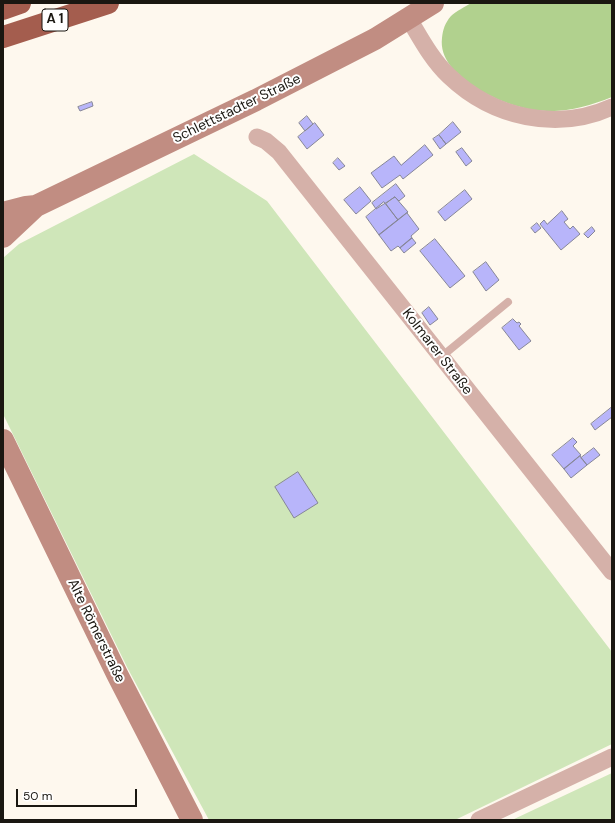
<!DOCTYPE html>
<html>
<head>
<meta charset="utf-8">
<style>
	body { margin:0 }
	#map { position:relative; width:615px; height:823px; overflow:hidden; background:#fef8ee; font-family:"DM Sans",sans-serif }
	canvas { display:block }
	.frame { position:absolute; inset:0; border:4px solid #1a1711; pointer-events:none }
	.scale { position:absolute; left:16px; top:789px; width:121px; height:18px; box-sizing:border-box; border:2px solid #1a1711; border-top:0; padding-left:5px; font-size:12px; line-height:14px; white-space:nowrap; color:#1a1711; -webkit-text-stroke:3px #fff; paint-order:stroke }
</style>
</head>
<body>
<div id="map">
<canvas width="615" height="823"></canvas>
<div class="frame"></div>
<div class="scale">50 m</div>
</div>
<script>
const context = document.querySelector('canvas').getContext('2d');
context.lineJoin = 'round';
function paint(path, color) { context.fillStyle = color; context.fill(path, 'evenodd'); }
function strokePath(path, color, width, dash) { context.strokeStyle = color; context.lineWidth = width; context.lineCap = dash ? 'butt' : 'round'; context.setLineDash(dash || []); context.stroke(path); }
function label(font, color, halo, rows, align = 'center') {
  context.font = font + ' "DM Sans",sans-serif'; context.lineWidth = 4; context.setLineDash([]); context.textBaseline = 'middle'; context.strokeStyle = halo; context.fillStyle = color; for (const [text, x, y, turn = 0] of rows) {
    context.save(); context.translate(x, y); context.rotate((+turn || 0) * Math.PI / 180); context.textAlign = isNaN(turn) ? turn : align; if (halo) context.strokeText(text, 0, 0); context.fillText(text, 0, 0); context.restore();
  }
}
const green = new Path2D(`
	M 194,154 L 267,201 L 612,652 L 612,744 L 455,820 L 209,820 L 128,669 L 3,414 L 3,258 L 19,244 Z
	M 612,773 L 612,820 L 512,820 Z`);
const forest = new Path2D(`
	M 471,3 L 612,3 L 612,97 C 587,107 562,114 535,110 C 503,106 437,77 442,38 C 443,29 445,23 451,16 C 456,11 465,7 471,3 Z`);
const building = new Path2D(`
	M 92,102 L 93,106 L 80,111 L 78,107 Z
	M 307,116 L 313,124 L 305,131 L 299,123 Z
	M 453,122 L 461,132 L 446,144 L 439,135 Z
	M 315,123 L 324,135 L 307,149 L 298,137 Z
	M 439,135 L 446,144 L 440,149 L 433,139 Z
	M 425,145 L 433,155 L 403,179 L 400,175 L 382,188 L 371,173 L 394,156 L 401,165 Z
	M 462,148 L 472,161 L 466,166 L 456,152 Z
	M 338,158 L 345,166 L 339,170 L 333,163 Z
	M 396,184 L 405,196 L 399,201 L 395,197 L 376,209 L 372,203 Z
	M 360,187 L 371,201 L 356,214 L 344,200 Z
	M 465,190 L 472,199 L 445,221 L 438,212 Z
	M 395,197 L 408,212 L 398,220 L 386,204 Z
	M 384,202 L 398,220 L 379,235 L 366,217 Z
	M 562,211 L 568,219 L 564,222 L 570,229 L 573,226 L 580,234 L 561,250 L 540,224 L 544,220 L 547,224 Z
	M 407,213 L 419,229 L 411,236 L 412,238 L 400,248 L 398,246 L 391,251 L 379,235 Z
	M 537,223 L 541,228 L 535,233 L 531,228 Z
	M 592,227 L 595,231 L 588,238 L 584,234 Z
	M 412,238 L 416,243 L 404,253 L 400,248 Z
	M 435,239 L 465,276 L 450,288 L 420,251 Z
	M 486,262 L 499,280 L 486,291 L 473,272 Z
	M 429,307 L 438,319 L 430,325 L 422,313 Z
	M 513,319 L 517,323 L 519,322 L 521,324 L 519,326 L 531,341 L 519,350 L 502,328 Z
	M 612,407 L 612,417 L 595,430 L 591,424 Z
	M 573,438 L 577,442 L 573,446 L 581,455 L 564,469 L 552,455 Z
	M 594,448 L 600,455 L 587,465 L 581,458 Z
	M 580,456 L 587,465 L 571,478 L 564,469 Z
	M 298,472 L 318,503 L 294,518 L 275,487 Z`);
const lane = new Path2D(`
	M 441,357 L 508,302`);
const street = new Path2D(`
	M 409,19 C 421,39 432,60 449,76 C 493,118 557,132 612,107
	M 257,137 L 266,141 L 279,152 L 612,572
	M 479,820 L 612,757`);
const secondary = new Path2D(`
	M 3,213 L 26,207 L 36,206
	M 3,237 L 36,206 L 256,100 L 375,39 L 433,3
	M 3,440 L 117,674 L 192,820`);
const highway = new Path2D(`
	M 3,9 L 20,3
	M 3,37 L 108,3`);
const shields = [
	[55,20,26]
];
const shieldNames = [
	["A 1",55,20]
];
const streetNames = [
	["Schlettstadter Straße",237,109,-26],
	["Kolmarer Straße",437,352,52],
	["Alte Römerstraße",96,631,64]
];
paint(green, '#cfe6b9');
paint(forest, '#b1d18e');
paint(building, '#b8b5fa');
strokePath(building, '#868697', 1);
strokePath(lane, '#d5b1a9', 8);
strokePath(street, '#d5b1a9', 17);
strokePath(secondary, '#c18d82', 22);
strokePath(highway, '#a45d4e', 22);
for (const [x, y, w] of shields) { const box = new Path2D(); box.roundRect(x - w / 2, y - 11, w, 22, 3); context.fillStyle = '#fff'; context.fill(box); strokePath(box, '#1a1711', 1); }
label('bold 13px', '#1a1711', null, shieldNames);
label('14px', '#1a1711', '#fff', streetNames);
</script>
</body>
</html>
